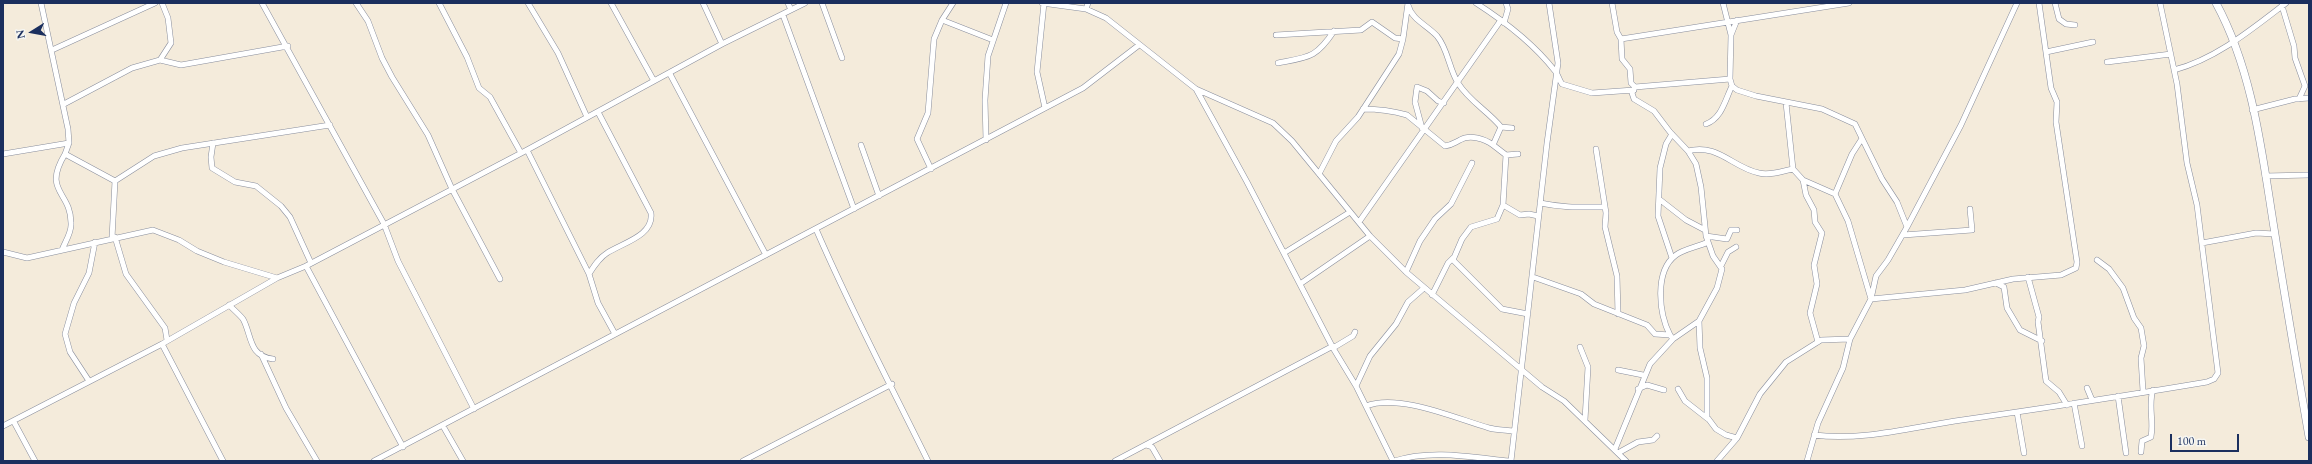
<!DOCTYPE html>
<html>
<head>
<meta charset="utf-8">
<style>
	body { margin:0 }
	#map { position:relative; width:2312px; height:464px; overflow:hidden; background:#f4ebdb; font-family:"EB Garamond",serif }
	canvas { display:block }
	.frame { position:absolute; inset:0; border:4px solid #1b2f5e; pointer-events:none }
	.north { position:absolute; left:12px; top:12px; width:40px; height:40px; -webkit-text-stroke:3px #f6f6f2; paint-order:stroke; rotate:259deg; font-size:11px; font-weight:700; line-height:16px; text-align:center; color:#1b2f5e }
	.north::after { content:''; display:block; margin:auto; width:14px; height:18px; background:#1b2f5e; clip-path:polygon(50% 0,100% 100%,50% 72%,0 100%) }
	.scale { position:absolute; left:2170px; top:434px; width:69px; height:18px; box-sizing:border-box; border:2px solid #1b2f5e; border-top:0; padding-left:5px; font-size:12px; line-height:14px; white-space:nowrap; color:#1b2f5e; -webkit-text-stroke:3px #f6f6f2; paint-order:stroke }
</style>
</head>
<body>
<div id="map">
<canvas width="2312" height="464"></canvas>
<div class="frame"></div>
<div class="north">N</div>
<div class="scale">100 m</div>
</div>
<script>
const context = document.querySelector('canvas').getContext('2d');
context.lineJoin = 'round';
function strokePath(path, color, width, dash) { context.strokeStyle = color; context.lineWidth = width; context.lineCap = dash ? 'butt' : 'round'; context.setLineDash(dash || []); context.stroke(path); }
const street = new Path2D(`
	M 41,3 L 68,129 L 69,143 L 65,154 L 115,181 L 112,238
	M 262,3 L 384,224 L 398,261 L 474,409
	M 356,3 L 368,21 L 382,58 L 392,77 L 428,135 L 452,189 L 500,279
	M 439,3 L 467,57 L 479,88 L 490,97 L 521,153
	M 528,3 L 558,53 L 587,117
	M 611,3 L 654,81
	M 703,3 L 722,44
	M 788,3 L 791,10
	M 822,3 L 842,58
	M 1042,3 L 1086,9 L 1106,18 L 1196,89 L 1273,123 L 1292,141 L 1370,236 L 1406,272 L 1542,387 L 1564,401 L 1626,461
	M 1044,3 L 1037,72 L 1045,108
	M 1476,3 C 1504,21 1534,44 1555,71 C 1558,74 1559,80 1562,84 L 1592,93 L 1634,90
	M 1612,3 L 1617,32 L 1621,39 L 1849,3
	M 1723,3 L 1731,35 L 1730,79 L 1732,86 L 1737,90 L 1756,96 L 1822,109 L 1855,124 L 1882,179 L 1897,202 L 1907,227
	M 2055,3 L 2059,19 L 2066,24 L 2075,25
	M 1408,5 C 1412,20 1427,25 1437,36 C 1448,49 1449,69 1458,83 C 1469,101 1488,111 1501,127 L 1512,128
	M 2282,6 L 2294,46 L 2295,58 L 2305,86 L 2299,99
	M 1086,9 L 1088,3
	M 783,15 L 854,209
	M 942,20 L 993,40
	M 1504,23 L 1508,9 L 1506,3
	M 1276,35 L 1361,30 L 1372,22 L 1395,38 L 1403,39
	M 1731,35 L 1737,20
	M 1621,39 L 1622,59 L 1630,69 L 1631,83 L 1635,87 L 1730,79
	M 52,50 L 155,3
	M 2046,52 L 2093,42
	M 160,60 L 171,43 L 168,18 L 162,3
	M 2107,62 L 2171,54
	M 1278,63 C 1309,57 1316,58 1334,31
	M 2174,70 C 2216,59 2252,29 2286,3
	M 670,74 L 766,255
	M 1635,87 L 1632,93 L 1634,99 L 1654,111 L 1670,132 L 1688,151 L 1696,164 L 1701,187 L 1706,236 L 1713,256 L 1722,269 L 1717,288 L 1699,321 L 1700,348 L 1707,378 L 1707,417 L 1716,429 L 1726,435 L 1737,438
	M 1196,89 L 1247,182 L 1333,348 L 1356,386 L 1393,461
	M 1786,103 L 1793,169 L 1803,180 L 1835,194
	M 64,104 L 132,68 L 160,60 L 181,65 L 288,46
	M 1363,109 C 1379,109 1393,111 1407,115 L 1445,146 C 1452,145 1454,143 1460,140 C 1470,134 1485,139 1493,145 L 1501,127
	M 2252,110 L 2295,99 L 2309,98
	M 1706,124 C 1722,118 1725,100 1732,86
	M 1422,128 L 1415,102 L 1417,87 L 1427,91 L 1438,101 L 1444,103
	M 1672,134 L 1666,144 L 1660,168 L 1658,216 L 1672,258
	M 986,140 L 985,100 L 988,56 L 1006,3
	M 1861,140 L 1852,154 L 1835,194 L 1848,221 L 1871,299 L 1965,290 L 2013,279 L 2061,275 L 2076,268 L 2077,262 L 2056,122 L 2057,102 L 2051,88 L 2039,3
	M 213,143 L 211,157 L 212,168 L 235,182 L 256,186 L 281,206 L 290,217 L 311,263
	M 861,145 L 879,196
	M 1493,145 L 1506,155 L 1503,205
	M 1596,149 L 1606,213 L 1605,227 L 1617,276 L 1618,314
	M 527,150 L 589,274 L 598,303 L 615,334
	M 1688,151 C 1718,143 1733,168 1759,173 C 1770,176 1782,171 1793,169
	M 3,154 L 69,143
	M 1506,155 L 1518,154
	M 931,169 L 917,139 L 928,113 L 934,39 L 942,20 L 953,3
	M 1319,174 L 1336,141 L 1358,117 L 1399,54 L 1403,39 L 1408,3
	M 2265,176 L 2309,175
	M 1803,180 L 1806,195 L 1814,210 L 1815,222 L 1822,233 L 1814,265 L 1817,284 L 1810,313 L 1818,342
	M 115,181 L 154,156 L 182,148 L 330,125
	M 1659,199 L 1686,220 L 1705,230
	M 1540,203 C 1564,208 1581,207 1605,207
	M 1359,222 L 1501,20
	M 816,229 C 850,308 890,384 928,461
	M 1903,235 L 1972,230 L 1970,209
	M 1706,236 L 1727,239 L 1731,230 L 1737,230
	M 115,237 L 126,274 L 165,328 L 167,340
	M 2202,243 L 2256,233 L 2275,234
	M 62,250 C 65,242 72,232 71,223 C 71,191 42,192 65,154
	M 3,252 L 27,258 L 153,230 L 179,240 L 197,251 L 224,262 L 277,278
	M 1284,253 L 1350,212
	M 2097,260 L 2109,269 L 2123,288 L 2134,318 L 2141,328 L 2144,346 L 2141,358 L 2143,391
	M 306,266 L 403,447
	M 1721,266 L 1728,252 L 1736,247
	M 1406,272 L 1420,241 L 1435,219 L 1451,204 L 1472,163
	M 589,274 C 594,266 599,258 607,253 C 622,243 654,236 651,213 L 598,112
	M 1533,277 L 1581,294 L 1594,304 L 1647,325 L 1655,334 L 1670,335 L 1673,339
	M 2028,277 L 2039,317 L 2038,322 L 2046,381 L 2059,392 L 2067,405
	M 1996,283 L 2004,287 L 2007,308 L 2020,330 L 2042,341
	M 1300,284 L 1370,236
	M 1432,295 L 1448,263 L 1453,258
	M 229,305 C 234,310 239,314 243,319 C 252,335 248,356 273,359
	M 1528,314 L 1502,309 L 1453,260 L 1462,239 L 1471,227 L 1497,219 L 1503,205 L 1520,215 L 1529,214 L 1538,216
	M 1670,335 C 1659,314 1654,271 1676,255 C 1684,249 1698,247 1708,242
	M 162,344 L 223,461
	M 1580,347 L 1588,367 L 1585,420
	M 1333,348 L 1353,336 L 1355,332
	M 261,354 L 286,408 L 317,461
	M 1618,370 L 1643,375
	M 89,381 L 70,352 L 65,334 L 74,303 L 89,273 L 95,242
	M 1356,386 L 1370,356 L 1396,324 L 1408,302 L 1424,288
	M 2087,388 L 2092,400
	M 1638,389 L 1647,385 L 1664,390
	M 1678,389 L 1685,401 L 1708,419
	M 2118,396 L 2126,453
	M 2074,403 L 2082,446
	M 1366,406 C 1399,393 1457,419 1489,428 C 1496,430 1506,430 1514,431
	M 2017,412 L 2024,453
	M 14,422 L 35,461
	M 3,426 L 162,344 L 277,278 L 306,266 L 527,150 L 722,44 L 805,3
	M 443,426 L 463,461
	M 1814,435 C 1860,441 1909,428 1955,421 C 2039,409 2124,396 2207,382 L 2214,379 L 2218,373 L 2197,205 L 2187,163 L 2177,84 L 2160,3
	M 1146,445 L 1152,447 L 1160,461
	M 1615,449 L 1650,364 L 1673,339 L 1699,321
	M 2141,452 L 2142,441 L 2151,437 C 2154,421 2148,404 2153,390
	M 1618,453 L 1638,442 L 1653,440 L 1657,436
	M 374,461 L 1083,88 L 1139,45
	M 743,461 L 892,384
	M 1115,461 L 1333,346
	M 1394,461 C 1431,449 1471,457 1509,461
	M 1511,461 L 1547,143 L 1558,63 L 1549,3
	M 1717,461 L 1737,438 L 1760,394 L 1786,362 L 1821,340 L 1850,339
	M 1807,461 L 1818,423 L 1843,368 L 1850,339 L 1871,299 L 1876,276 L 1888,260 L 1907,227 L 1961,125 L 2017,3`);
const secondary = new Path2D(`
	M 2216,3 C 2253,71 2262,153 2274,228 C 2285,298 2297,368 2309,437`);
strokePath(street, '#888d9c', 6);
strokePath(secondary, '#888d9c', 8);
strokePath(street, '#fff', 5);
strokePath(secondary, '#fff', 7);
</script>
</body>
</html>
